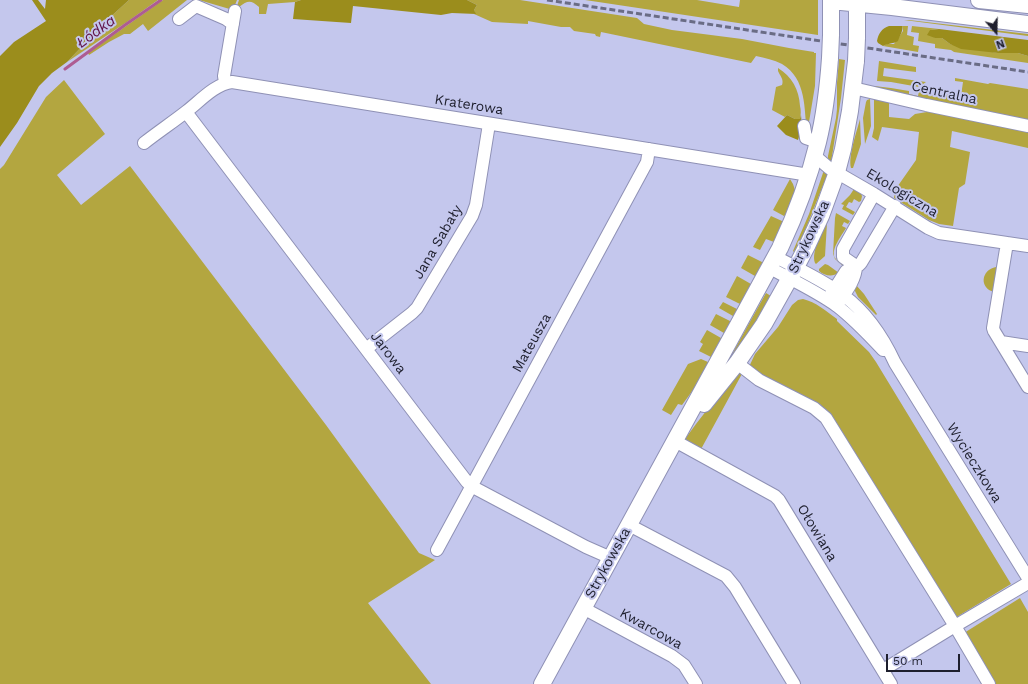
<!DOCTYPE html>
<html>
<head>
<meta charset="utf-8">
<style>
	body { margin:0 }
	#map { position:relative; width:1028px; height:684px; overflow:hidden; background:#c4c7ed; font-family:"Work Sans",sans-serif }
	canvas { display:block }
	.north { position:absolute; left:976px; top:12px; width:40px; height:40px; -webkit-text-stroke:3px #c4c7ed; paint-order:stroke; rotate:160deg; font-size:11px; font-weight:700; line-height:16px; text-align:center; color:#1e1f2d }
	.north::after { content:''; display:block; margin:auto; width:14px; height:18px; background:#1e1f2d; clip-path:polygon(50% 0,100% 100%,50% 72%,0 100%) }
	.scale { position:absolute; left:886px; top:654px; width:74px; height:18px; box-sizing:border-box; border:2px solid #1e1f2d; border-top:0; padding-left:5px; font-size:12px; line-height:14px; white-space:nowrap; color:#1e1f2d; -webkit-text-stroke:3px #c4c7ed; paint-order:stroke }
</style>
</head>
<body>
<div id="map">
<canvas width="1028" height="684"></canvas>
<div class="north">N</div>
<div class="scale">50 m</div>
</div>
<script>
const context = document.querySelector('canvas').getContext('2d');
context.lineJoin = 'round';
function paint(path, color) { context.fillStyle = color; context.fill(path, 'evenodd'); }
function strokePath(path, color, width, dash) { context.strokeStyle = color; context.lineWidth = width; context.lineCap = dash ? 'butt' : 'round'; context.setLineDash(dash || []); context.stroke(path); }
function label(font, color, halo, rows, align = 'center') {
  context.font = font + ' "Work Sans",sans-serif'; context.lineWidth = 4; context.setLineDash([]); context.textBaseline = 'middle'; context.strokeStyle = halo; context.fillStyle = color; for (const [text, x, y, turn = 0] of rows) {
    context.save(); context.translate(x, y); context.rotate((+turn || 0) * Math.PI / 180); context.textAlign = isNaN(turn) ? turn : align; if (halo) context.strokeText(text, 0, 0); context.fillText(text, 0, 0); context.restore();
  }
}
const green = new Path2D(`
	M 129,0 L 158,0 L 127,22 L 67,62 L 106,21 Z
	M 163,0 L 187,0 L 148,31 L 143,24 L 130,34 L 124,34 L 109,42 L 89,55 L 88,53 Z
	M 199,0 L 237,0 L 235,5 L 231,6 L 233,10 Z
	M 239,0 L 301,0 L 295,2 L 268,4 L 266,14 L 259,14 L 259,7 C 251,0 248,0 239,7 L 237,6 Z
	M 467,0 L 520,0 L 637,18 L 644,24 L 672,30 L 742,39 L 789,48 L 814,52 L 814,53 L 816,53 L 815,86 L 807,134 C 804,109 807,79 782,64 C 774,60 765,58 756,56 L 751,63 L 601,32 L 600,37 L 596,36 L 595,34 L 574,31 L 570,27 L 561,27 L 528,21 L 528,24 L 492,22 L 474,14 L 475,14 L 474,10 L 477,5 Z
	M 585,0 L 697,0 L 739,7 L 740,0 L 818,0 L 818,35 Z
	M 904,20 L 909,20 L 1028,34 L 1028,36 Z
	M 902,26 L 908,26 L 907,35 L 914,37 L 913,45 L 919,46 L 918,52 L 883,46 L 887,44 L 894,44 L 903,31 Z
	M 912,26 L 939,29 L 930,30 L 935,38 L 942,38 L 950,44 L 998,53 L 1018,53 L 1028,56 L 1028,63 L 954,52 L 951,50 L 935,48 L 935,44 L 918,41 L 919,33 L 911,32 Z
	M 839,59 L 845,60 L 841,98 L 831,163 L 828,160 L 828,156 L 836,118 L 837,109 L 837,83 Z
	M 879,61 L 916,67 L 916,72 L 884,68 L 883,76 L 926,82 L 919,87 L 891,82 L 877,81 Z
	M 778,68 C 792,77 799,89 800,106 C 801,110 801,114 800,119 L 795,119 L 787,115 L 785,117 L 772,110 L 776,87 L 782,85 C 784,79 780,76 778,71 Z
	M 955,78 L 988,84 L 990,83 L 1028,89 L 1028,120 L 946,104 L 873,89 L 874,86 L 891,88 L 909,91 L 909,94 L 918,96 L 919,91 L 961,96 L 963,82 L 955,81 Z
	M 64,80 L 105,134 L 57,175 L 81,205 L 130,166 L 326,425 L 419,553 L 435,560 L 368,603 L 431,684 L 0,684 L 0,169 L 4,165 L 46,97 Z
	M 874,95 L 886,99 L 889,103 L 889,117 L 909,119 L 915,114 L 927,112 L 946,114 L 1028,131 L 1028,148 L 952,131 L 950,147 L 970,152 L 965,184 L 959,188 L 953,226 L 939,224 L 929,220 L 894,198 L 895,190 L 916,160 L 919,132 L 882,127 L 878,141 L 872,137 L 874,128 Z
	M 870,99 L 871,126 L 865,144 L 863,118 L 866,102 L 867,100 Z
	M 860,119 L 861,144 L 853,168 L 851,168 C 848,156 857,131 860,119 Z
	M 824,170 L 828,173 L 804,233 L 794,252 L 793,251 L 809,214 Z
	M 790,179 L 793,184 L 795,190 L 786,215 L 784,216 L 773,210 Z
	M 854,189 L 860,192 L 862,196 L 861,201 L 859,202 L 854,199 L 852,203 L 849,202 L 846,207 L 855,212 L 853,215 L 842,209 L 844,205 L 841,204 L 850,195 Z
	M 836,213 L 850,221 L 848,224 L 844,222 L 842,226 L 846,228 C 842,235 830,250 835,258 C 837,261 841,264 844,266 L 844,267 L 835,259 L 833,254 L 835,218 Z
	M 771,216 L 782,221 L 783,223 L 774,242 L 766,239 L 760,250 L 753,247 Z
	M 827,223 L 825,256 L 816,264 L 815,263 C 811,251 822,234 827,223 Z
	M 748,255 L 762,262 L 763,264 L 757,275 L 755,276 L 741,268 Z
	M 825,264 L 828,265 L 839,273 C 832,277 825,276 819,271 L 819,269 Z
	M 996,267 L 998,267 L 994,292 C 979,288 981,270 996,267 Z
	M 737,276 L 751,284 L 751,285 L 742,304 L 740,304 L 726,297 Z
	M 856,285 L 864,294 L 877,314 L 876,315 L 858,297 L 854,289 Z
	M 766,293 L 771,296 L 747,339 L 727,363 Z
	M 803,299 C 816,302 826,311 837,319 L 837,321 L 869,352 L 876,362 L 1011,584 L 955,618 L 820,404 L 813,405 L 748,369 L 755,354 L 778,327 L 792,305 L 798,300 Z
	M 723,302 L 737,309 L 737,312 L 735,316 L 733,316 L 719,308 Z
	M 716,314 L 730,321 L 731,323 L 726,333 L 724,333 L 710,325 Z
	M 707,330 L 721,338 L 722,340 L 712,357 L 711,357 L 699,351 L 703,344 L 700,342 Z
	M 701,359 L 708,362 L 709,364 L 696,386 L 682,405 L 678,404 L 671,415 L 662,410 L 688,364 Z
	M 738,370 L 743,372 L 700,451 L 685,442 L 685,439 L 696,424 Z
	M 1020,598 L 1028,612 L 1028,684 L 995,684 L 964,633 Z`);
const forest = new Path2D(`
	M 32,0 L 38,0 L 45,9 L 46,0 L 129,0 L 106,21 L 67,62 L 52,73 L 39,86 L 17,123 L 0,147 L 0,56 L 14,42 L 46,21 Z
	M 301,0 L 467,0 L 477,5 L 474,10 L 476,14 L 452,13 L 441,15 L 353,6 L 351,23 L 293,19 L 295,2 Z
	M 889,26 L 902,26 C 903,33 900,34 898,41 C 893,44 888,43 883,46 L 878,43 L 877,41 C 878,34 882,28 889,26 Z
	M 939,29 L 1028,40 L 1028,56 L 1018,53 L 998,53 L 961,49 L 950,44 L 942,38 L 935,38 L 927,35 L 930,30 Z
	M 787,115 L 795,119 L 800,119 L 801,115 L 802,127 L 798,140 L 786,135 L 777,126 Z`);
const stream = new Path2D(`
	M 65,69 L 125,25 L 161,0`);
const minor = new Path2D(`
	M 179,19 L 196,6 L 226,19 L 233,24
	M 225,83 L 224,76 L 235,11
	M 853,88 L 926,105 L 1028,126
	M 186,112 L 467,482 L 471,486 L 586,547 L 611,558
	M 804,126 L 806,138 L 818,142
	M 144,143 C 158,132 173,122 187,111 C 200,101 215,84 232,82 L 809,175
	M 815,156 L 829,168 L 874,194 L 928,228 L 939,233 L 953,235 L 1028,246
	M 1007,243 L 993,328 L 994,331 L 1028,387
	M 776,257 C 798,269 823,280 843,295 C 866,312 883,337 895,363 L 1028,578
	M 856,266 L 843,257 L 843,249 L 874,194
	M 770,268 C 792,280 816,291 837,306 C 854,319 869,335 883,350
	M 830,296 L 846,271 L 859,265 L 861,263 L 895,206
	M 839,302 C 846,292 856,279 856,266
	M 1001,342 L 1028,346
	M 366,349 L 412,313 L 417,308 L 472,216 L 476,205 L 489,124
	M 737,363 L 759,380 L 814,408 L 826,418 L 955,626 L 989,684
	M 675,441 L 775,496 L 779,500 L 891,684
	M 629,525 L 726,576 L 735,587 L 794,684
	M 437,550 L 647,162 L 649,149
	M 583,608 L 672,656 L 684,665 L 696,684
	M 883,670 L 955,626 L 1028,583`);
const major = new Path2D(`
	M 831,0 L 831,35
	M 979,0 L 1028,5
	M 831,1 L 892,7 L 1028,24
	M 857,38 L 857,0
	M 704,404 L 737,363 L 764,324 L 796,267 L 808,244 L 821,216 L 837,172 L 843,149 L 850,111 L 856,61
	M 542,684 L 780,248 C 796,214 809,179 818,142 C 825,114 828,86 830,58`);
const rail = new Path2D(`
	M 547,0 L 1028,72`);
const majorBridge = new Path2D(`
	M 830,58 L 831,35
	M 856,61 L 857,38`);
const streetNames = [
	["Centralna",944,93,12],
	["Kraterowa",469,105,9],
	["Ekologiczna",902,193,31],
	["Strykowska",809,237,-65],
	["Jana Sabały",438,242,-60],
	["Mateusza",532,343,-61],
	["Jarowa",388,353,53],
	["Wycieczkowa",974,463,58],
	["Ołowiana",817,533,59],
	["Strykowska",608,563,-61],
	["Kwarcowa",651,629,29]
];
const waterNames = [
	["Łódka",96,32,-36]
];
paint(green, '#b3a640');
paint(forest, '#9b8d1c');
strokePath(stream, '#ae5c92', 3);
strokePath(minor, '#8f91b5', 14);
strokePath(major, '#8f91b5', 18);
strokePath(minor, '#fff', 12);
strokePath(major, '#fff', 16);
strokePath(rail, '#6a6c85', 3, [6, 3]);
strokePath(majorBridge, '#8f91b5', 18, []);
strokePath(majorBridge, '#fff', 16);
label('14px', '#1e1f2d', '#c4c7ed', streetNames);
label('italic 15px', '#61154b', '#c4c7ed', waterNames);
</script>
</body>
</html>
